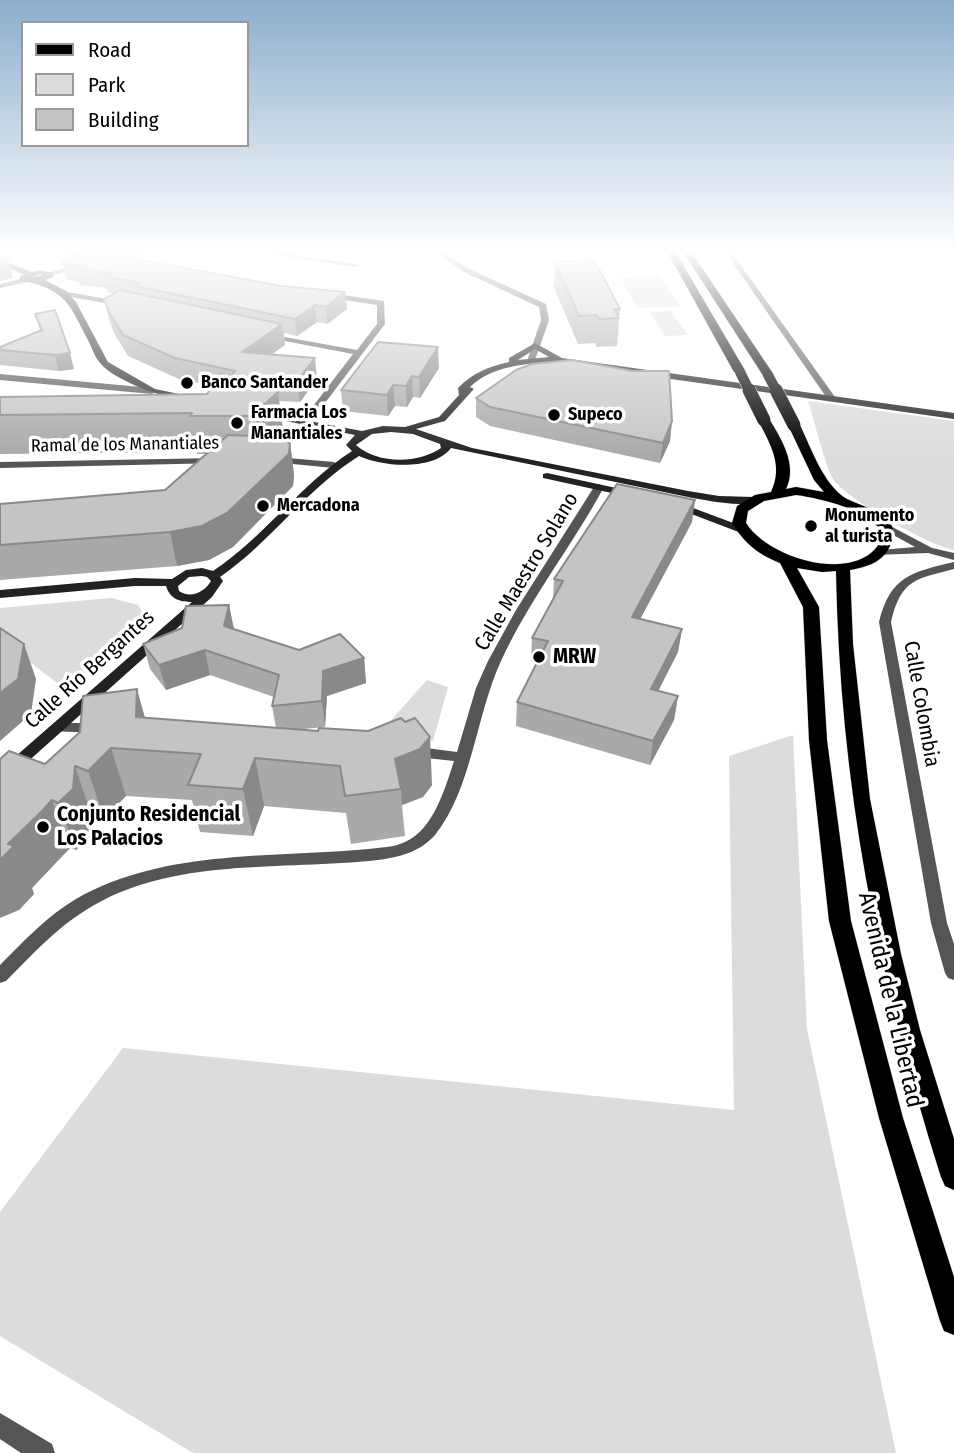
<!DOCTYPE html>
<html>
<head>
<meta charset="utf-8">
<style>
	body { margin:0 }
	#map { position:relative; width:954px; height:1453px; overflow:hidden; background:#fff; font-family:"Fira Sans Condensed",sans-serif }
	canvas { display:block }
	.legend { position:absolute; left:21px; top:21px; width:228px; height:126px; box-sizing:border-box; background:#fff; border:2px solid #999; margin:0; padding:9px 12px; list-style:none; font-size:21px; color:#000 }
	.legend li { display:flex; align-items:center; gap:14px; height:35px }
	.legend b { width:35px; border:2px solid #999 }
</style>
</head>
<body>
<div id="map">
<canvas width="954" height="1453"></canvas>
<ul class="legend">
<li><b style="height:9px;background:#000"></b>Road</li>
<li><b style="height:19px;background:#dcdcdc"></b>Park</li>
<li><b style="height:19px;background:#c4c4c4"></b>Building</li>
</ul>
</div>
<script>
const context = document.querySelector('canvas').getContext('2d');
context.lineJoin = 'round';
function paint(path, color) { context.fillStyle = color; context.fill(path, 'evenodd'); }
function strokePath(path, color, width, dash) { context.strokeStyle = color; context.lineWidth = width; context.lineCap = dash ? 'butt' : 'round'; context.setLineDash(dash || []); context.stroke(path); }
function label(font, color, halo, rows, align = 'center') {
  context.font = font + ' "Fira Sans Condensed",sans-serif'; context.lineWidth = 7; context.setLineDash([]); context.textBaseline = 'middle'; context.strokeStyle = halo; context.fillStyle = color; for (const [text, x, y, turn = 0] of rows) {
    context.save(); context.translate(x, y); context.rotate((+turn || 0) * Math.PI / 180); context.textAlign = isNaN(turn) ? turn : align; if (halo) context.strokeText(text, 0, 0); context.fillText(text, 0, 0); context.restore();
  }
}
const green = new Path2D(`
	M 660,276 L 681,306 L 638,308 L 620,278 Z
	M 671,311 L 688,335 L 665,336 L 650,312 Z
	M 808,401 L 954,421 L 954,550 C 930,546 846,499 833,479 C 825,465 814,419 808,401 Z
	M 111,598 L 138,605 L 144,615 L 135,629 L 66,690 L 0,639 L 0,608 Z
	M 427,680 L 448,687 L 433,741 L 390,747 L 384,728 Z
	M 793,735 L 807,1029 L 896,1453 L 193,1453 L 0,1336 L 0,1212 L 123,1048 L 734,1110 L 729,756 Z`);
const street = new Path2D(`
	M 64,253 L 75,253 L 101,262 L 94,264 Z
	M 263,253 L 282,253 L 360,265 L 356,267 Z
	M 437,253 L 445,253 L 467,268 L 546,304 L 549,320 L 534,363 L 527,361 L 541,320 L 539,307 L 462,271 Z
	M 726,253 L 732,253 L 835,397 L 835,401 L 829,401 Z
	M 81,263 L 84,263 L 84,267 L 49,276 L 45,274 Z
	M 24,278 L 27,278 L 27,282 L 0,288 L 0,284 Z
	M 63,291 L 122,302 L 126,304 L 122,306 L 60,295 L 60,291 Z
	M 329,293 L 384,301 L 385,324 L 309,424 L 306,425 L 301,422 L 353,354 L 264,337 L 268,334 L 357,350 L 377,324 L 377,305 L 326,297 L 325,295 Z
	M 0,374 L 152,388 L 157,391 L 152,394 L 0,380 Z
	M 276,457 L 334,462 L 339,465 L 334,468 L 272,462 L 271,460 Z
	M 217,458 L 221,459 L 221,463 L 0,468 L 0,462 Z
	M 599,484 L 604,487 C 572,546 529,600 501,661 C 476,715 472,789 435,835 C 420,852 400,857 378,860 C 282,871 171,856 86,910 C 55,929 31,956 6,981 L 0,983 L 0,965 C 24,941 47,916 76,899 C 167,847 278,859 378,848 C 387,847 397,846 405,842 C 434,829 445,788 454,761 L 426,758 L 412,760 L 405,755 L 407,751 L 426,748 L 457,752 L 476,688 L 488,661 L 516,610 L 594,487 Z
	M 881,521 L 932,548 L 954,553 L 954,560 L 928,553 L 876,555 L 876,551 L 880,550 L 915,547 L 877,526 L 875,524 Z
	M 954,562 L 954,569 C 916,579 901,579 891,622 L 947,923 L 954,944 L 954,980 L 948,978 L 945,973 L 931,923 L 879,622 C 890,576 912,572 954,562 Z
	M 55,723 L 99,723 L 106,728 L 99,733 L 50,731 L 48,728 Z
	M 0,1413 L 52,1444 L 55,1453 L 21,1453 L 0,1439 Z`);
const secondary = new Path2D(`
	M 0,259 L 32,272 L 40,270 L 53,273 L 53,277 L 45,280 L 66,291 L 76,302 L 108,362 L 155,389 L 189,396 L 189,400 C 169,401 114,380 101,364 C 95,358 92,348 88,340 C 68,301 65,290 20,280 L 20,276 L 25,275 L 0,264 ZM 40,274 L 43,275 L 31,278 Z
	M 535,343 L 562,358 L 954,413 L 954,419 L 551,362 C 523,364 492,366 470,387 L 474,389 L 472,391 L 445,421 L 416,429 L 472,448 L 688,491 L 719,496 L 754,497 L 759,500 C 745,509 705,500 688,497 L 451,448 C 434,471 382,467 359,456 C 306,489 271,542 220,577 L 223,581 L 212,597 L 5,782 L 0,783 L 0,770 L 192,602 C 180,602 170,599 166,586 L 135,586 L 0,598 L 0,590 L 135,578 L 172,579 L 186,570 L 202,568 L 213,571 C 264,537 300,485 352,451 L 346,445 L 355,435 L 261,416 L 261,412 L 362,431 L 383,426 L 405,427 L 439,417 L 459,395 L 458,388 C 472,373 490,366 509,362 L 509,358 ZM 535,349 L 549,357 L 518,360 ZM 391,432 L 413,434 L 440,444 L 441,448 C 418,464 377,464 356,445 L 372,434 ZM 202,576 L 207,577 L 211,581 C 205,592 190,599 179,591 L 178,586 L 189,577 Z
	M 547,473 L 630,491 L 635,494 L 630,497 L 543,478 L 543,474 Z
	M 677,502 L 744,527 L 746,529 L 740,532 L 736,531 L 673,507 L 673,503 Z`);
const primary = new Path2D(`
	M 668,253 L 676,253 L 746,372 L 744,374 L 734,372 Z
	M 684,253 L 692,253 L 774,375 L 772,377 L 764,377 Z
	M 760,417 L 768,417 C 781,438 798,465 786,489 L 796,487 L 824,492 L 814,480 L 788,425 L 794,421 L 800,425 C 811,448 821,478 841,495 C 858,509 906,510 890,546 C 883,562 867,567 850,570 L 853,644 L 870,799 L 901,954 L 920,1030 L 954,1139 L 954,1190 L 945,1186 L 941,1177 C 877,973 840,786 836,571 L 822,572 L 797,568 L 819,607 L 827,740 L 851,921 L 903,1118 L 954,1277 L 954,1335 L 944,1331 L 940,1321 L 879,1118 L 829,921 L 809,740 L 803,607 L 780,563 C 758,554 745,544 732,523 L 737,506 L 755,495 L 771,492 C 784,465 770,444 758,420 ZM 796,495 C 815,497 914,518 871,553 C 839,579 767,556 746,523 L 748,511 L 764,501 Z`);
const primaryBridgeFar1 = new Path2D(`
	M 740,372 L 750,392
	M 768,375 L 777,392`);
const primaryBridge = new Path2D(`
	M 749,390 L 764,420
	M 776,390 L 794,425`);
const wall = new Path2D(`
	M 90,253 L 147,253 L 134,258 L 281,286 L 345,292 L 347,309 L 327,324 L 317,322 L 297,336 L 284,333 L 285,345 L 272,354 L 317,379 L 300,402 L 279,401 L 283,430 L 276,436 L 290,443 L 294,475 L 293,486 L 233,547 L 209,560 L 177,566 L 0,580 L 0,504 L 165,490 L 206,454 L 197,454 L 197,452 L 0,454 L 0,397 L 207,394 L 212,386 L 179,379 L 128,356 L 114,333 L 109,319 L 104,299 L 114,294 L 107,292 L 106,288 L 80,285 L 80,282 L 66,279 L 62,262 Z
	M 555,262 L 620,309 L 617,346 L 597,347 L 595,343 L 578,344 L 554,288 Z
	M 35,314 L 74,369 L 59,371 L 0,365 L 0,347 L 40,331 Z
	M 439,368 L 420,398 L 413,397 L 407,407 L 395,406 L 388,416 L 343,411 L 341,390 Z
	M 476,398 L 672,421 L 670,441 L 660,463 L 490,426 L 476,417 Z
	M 692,522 L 640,619 L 682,629 L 678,652 L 658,691 L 678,696 L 674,720 L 650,765 L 516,726 L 517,702 L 537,662 L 531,661 L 532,638 L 553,599 L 554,579 Z
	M 229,605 L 234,629 L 299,650 L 364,658 L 366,683 L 327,696 L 325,727 L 294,730 L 432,785 L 423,797 L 402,805 L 405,836 L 351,844 L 346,813 L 264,806 L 253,836 L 200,832 L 192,800 L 126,796 L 104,818 L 91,814 L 90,836 L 76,850 L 70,848 L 61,857 L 32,888 L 34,894 L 19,910 L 45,764 L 145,718 L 276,728 L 272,706 L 274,697 L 210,675 L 166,690 L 150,669 L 143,644 L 182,628 Z`);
const shadedWall = new Path2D(`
	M 130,253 L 147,253 L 132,259 Z
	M 8,258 L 13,278 L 0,281 L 0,260 Z
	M 345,292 L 347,309 L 327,324 L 326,307 Z
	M 315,305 L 317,322 L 297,336 L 295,319 Z
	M 282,324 L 285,345 L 245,373 L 242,352 Z
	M 438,347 L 439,368 L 420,398 L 419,377 Z
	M 70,353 L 74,369 L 59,371 L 55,355 Z
	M 315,358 L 317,379 L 300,402 L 297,381 Z
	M 412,376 L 413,397 L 407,407 L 406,386 Z
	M 393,385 L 395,406 L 388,416 L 387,395 Z
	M 278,392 L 283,430 L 257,454 L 251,416 Z
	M 672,421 L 670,441 L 660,463 L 663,443 Z
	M 290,443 L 294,475 L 293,486 L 233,547 L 209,560 L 177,566 L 170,532 Z
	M 695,500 L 692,522 L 629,640 L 632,617 Z
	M 229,605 L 234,630 L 224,626 Z
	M 682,629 L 678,652 L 647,713 L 651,689 Z
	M 24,644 L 36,679 L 31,714 L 0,741 L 0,693 Z
	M 205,650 L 210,675 L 166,690 L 159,665 Z
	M 364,658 L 366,683 L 327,696 L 325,727 L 322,701 L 323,671 Z
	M 137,689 L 150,736 L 136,717 Z
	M 678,696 L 674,720 L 650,765 L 653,741 Z
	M 430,737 L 432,785 L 423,797 L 402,805 L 401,789 L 395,759 Z
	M 111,748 L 126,796 L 104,818 L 88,771 Z
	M 255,758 L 264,806 L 253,836 L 243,789 Z
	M 75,766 L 91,814 L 90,836 L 76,850 L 58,803 Z
	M 52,800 L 70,848 L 32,888 L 34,894 L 19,910 L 0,918 L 0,860 L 8,844 Z`);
const building = new Path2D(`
	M 90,253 L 104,253 L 281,286 L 345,292 L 326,307 L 315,305 L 295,319 L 135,286 L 141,283 L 103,276 L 111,273 L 76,268 L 80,267 L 62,262 Z
	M 0,256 L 8,258 L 0,260 Z
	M 593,260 L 598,267 L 620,309 L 614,309 L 619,318 L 599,319 L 597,315 L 579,316 L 555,262 Z
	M 120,290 L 282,324 L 242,352 L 315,358 L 297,381 L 241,378 L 231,376 L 235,371 L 175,358 L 123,335 L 109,312 L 104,299 Z
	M 55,310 L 70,353 L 55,355 L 0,350 L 0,347 L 42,330 L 35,314 Z
	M 378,342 L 438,347 L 419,377 L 412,376 L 406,386 L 393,385 L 387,395 L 341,390 Z
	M 572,360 L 633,371 L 669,371 L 672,421 L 663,443 L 490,407 L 476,398 L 516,370 L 532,364 Z
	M 220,374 L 252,380 L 278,392 L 251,416 L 190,416 L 192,413 L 0,415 L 0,397 L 207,394 Z
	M 228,435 L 277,437 L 290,443 L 289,454 L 227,513 L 202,526 L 170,532 L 0,545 L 0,504 L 165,490 Z
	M 617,484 L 695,500 L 632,617 L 682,629 L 651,689 L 678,696 L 653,741 L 517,702 L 548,641 L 532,638 L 563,581 L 554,579 Z
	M 229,605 L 224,626 L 299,650 L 340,634 L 364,658 L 323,671 L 322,701 L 272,706 L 279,675 L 205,650 L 159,665 L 143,644 L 182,628 L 186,606 Z
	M 0,628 L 24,644 L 18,679 L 0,693 Z
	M 137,689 L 136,717 L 318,731 L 319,728 L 368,731 L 401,718 L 405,722 L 415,718 L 430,737 L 420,749 L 395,759 L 401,789 L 345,796 L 340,766 L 255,758 L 243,789 L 188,785 L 201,754 L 111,748 L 88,771 L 75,766 L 73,789 L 58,803 L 52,800 L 43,810 L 8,844 L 14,846 L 0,860 L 0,759 L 9,751 L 45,764 L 80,732 L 83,696 Z`);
const markers = [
	[187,383,7,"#000"],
	[554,415,7,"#000"],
	[237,423,7,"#000"],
	[263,506,7,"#000"],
	[811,526,7,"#000"],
	[539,657,7,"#000"],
	[43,827,7,"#000"]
];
const farPoinames = [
	["Banco Santander",201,383],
	["Farmacia Los",251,413],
	["Manantiales",251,434],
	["Supeco",568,415],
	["Mercadona",277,506],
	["Monumento",825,516],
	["al turista",825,537]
];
const farStreetnames = [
	["Ramal de los Manantiales",125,445,-1]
];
const streetNames = [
	["Calle Maestro Solano",527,572,-59],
	["Calle Río Bergantes",90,670,-42],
	["Calle Colombia",921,704,80]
];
const poiNames = [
	["MRW",553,657],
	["Conjunto Residencial",57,815],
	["Los Palacios",57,839]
];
const nearStreetnames = [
	["Avenida de la Libertad",890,1000,77]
];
paint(green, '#dcdcdc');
strokePath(primary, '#dbdbdb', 1);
paint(street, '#555');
paint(secondary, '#222');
paint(primary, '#000');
strokePath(primaryBridgeFar1, '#dbdbdb', 11, []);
strokePath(primaryBridge, '#dbdbdb', 14, []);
strokePath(primaryBridgeFar1, '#000', 10);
strokePath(primaryBridge, '#000', 13);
paint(wall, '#a9a9a9');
paint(shadedWall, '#898989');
paint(building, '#c4c4c4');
strokePath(building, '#898989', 2);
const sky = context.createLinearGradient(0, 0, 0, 456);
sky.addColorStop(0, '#8cadcc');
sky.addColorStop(0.55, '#fff');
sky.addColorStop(1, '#ffffff00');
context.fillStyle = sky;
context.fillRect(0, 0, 954, 456);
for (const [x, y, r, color] of markers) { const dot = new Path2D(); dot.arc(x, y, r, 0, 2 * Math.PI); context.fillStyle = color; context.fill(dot); strokePath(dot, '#fff', 2.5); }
label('bold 18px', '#000', '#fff', farPoinames, 'left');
label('18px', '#000', '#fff', farStreetnames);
label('21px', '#000', '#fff', streetNames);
label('bold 21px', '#000', '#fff', poiNames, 'left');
label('24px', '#000', '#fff', nearStreetnames);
</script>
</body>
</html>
